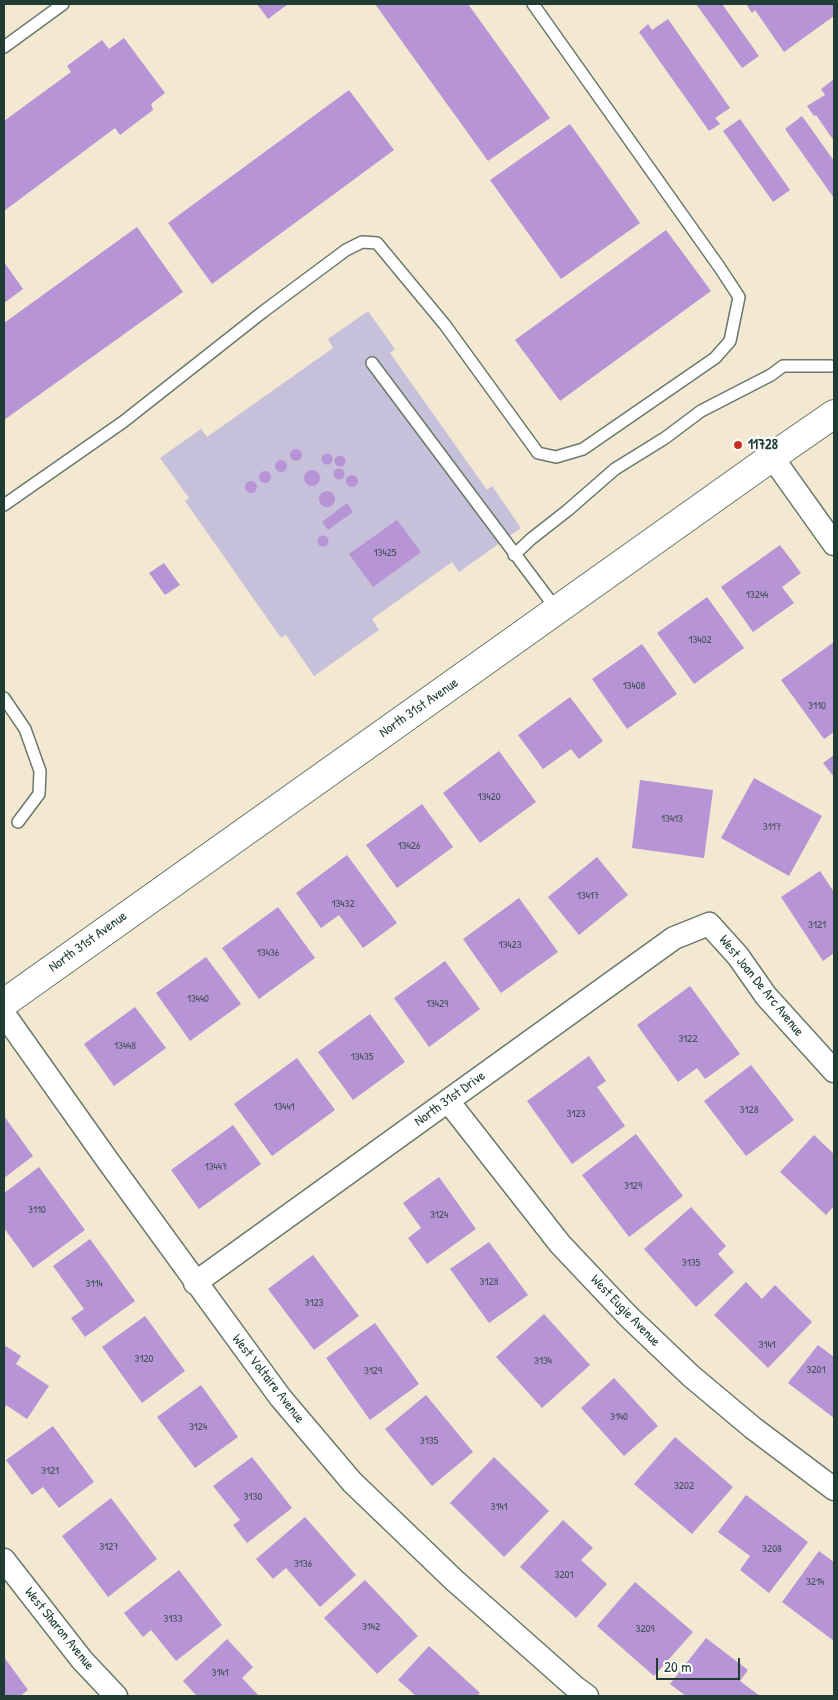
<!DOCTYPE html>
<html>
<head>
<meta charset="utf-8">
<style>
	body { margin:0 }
	#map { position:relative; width:838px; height:1700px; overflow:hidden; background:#f3e8d1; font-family:"Patrick Hand",sans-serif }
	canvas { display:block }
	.frame { position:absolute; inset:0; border:5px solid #1f3d34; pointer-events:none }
	.scale { position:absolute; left:656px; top:1658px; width:84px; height:22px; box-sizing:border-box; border:2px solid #1f3d34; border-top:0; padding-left:6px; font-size:15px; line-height:18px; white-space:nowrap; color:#1f3d34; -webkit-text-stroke:4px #fff; paint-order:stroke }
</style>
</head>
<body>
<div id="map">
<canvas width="838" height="1700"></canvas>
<div class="frame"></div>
<div class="scale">20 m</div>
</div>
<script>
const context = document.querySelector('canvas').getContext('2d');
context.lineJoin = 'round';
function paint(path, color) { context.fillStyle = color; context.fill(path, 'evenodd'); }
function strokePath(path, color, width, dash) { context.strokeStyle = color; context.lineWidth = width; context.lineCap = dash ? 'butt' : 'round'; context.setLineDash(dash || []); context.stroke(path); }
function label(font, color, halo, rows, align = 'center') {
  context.font = font + ' "Patrick Hand",sans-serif'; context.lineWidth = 4.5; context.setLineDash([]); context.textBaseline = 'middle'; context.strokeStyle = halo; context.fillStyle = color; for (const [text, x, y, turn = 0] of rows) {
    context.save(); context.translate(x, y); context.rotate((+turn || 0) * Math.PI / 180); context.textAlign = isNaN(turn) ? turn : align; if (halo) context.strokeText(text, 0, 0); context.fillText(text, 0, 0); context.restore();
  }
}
const industrial = new Path2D(`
	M 368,311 L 395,349 L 390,353 L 487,490 L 492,486 L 521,528 L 459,572 L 452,562 L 372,619 L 379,630 L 314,676 L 286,635 L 281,638 L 185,501 L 189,498 L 160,458 L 201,429 L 207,437 L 333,348 L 328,339 Z`);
const building = new Path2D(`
	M 257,4 L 288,4 L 268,19 Z
	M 375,4 L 468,4 L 550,118 L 488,161 Z
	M 696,4 L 722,4 L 759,56 L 742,68 Z
	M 746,4 L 834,4 L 834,16 L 784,52 L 755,10 L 752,13 Z
	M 668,19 L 730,108 L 715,118 L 720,124 L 709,131 L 639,32 L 648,24 L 652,30 Z
	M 124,38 L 165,93 L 151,104 L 153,110 L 120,135 L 115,128 L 4,211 L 4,121 L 71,72 L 67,66 L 102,40 L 109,49 Z
	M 834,79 L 834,141 L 816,115 L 814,116 L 807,106 L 825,95 L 821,89 Z
	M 349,90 L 394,150 L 212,284 L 168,223 Z
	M 802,116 L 834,161 L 834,198 L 785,129 Z
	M 740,119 L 790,190 L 773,202 L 723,131 Z
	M 570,124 L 640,223 L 561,279 L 490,180 Z
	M 137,227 L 183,292 L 4,420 L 4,323 Z
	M 666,230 L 711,291 L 560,401 L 515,340 Z
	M 4,262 L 23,289 L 4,303 Z
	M290 455a6 6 0 1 1 12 0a6 6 0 1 1-12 0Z
	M321.5 459a5.5 5.5 0 1 1 11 0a5.5 5.5 0 1 1-11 0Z
	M334.5 461a5.5 5.5 0 1 1 11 0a5.5 5.5 0 1 1-11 0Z
	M275 466a6 6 0 1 1 12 0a6 6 0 1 1-12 0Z
	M333.5 474a5.5 5.5 0 1 1 11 0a5.5 5.5 0 1 1-11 0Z
	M304 478a8 8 0 1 1 16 0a8 8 0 1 1-16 0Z
	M259 477a6 6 0 1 1 12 0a6 6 0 1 1-12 0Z
	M346 481a6 6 0 1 1 12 0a6 6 0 1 1-12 0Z
	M245 487a6 6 0 1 1 12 0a6 6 0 1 1-12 0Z
	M319 499a8 8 0 1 1 16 0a8 8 0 1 1-16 0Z
	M 347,503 L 353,512 L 328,530 L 322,522 Z
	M 397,520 L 421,552 L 373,587 L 349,554 Z
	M317.5 541a5.5 5.5 0 1 1 11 0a5.5 5.5 0 1 1-11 0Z
	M 780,545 L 801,573 L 782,587 L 794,603 L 753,632 L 721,587 Z
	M 164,563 L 180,585 L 165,595 L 149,573 Z
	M 707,597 L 744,648 L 694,684 L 657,633 Z
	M 834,642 L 834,732 L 824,739 L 781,680 Z
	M 642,644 L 677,694 L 627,729 L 592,679 Z
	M 570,697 L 603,741 L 579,759 L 571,749 L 543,769 L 518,735 Z
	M 499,751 L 536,802 L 480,843 L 443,793 Z
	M 834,755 L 834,777 L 823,763 Z
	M 754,778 L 822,816 L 789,876 L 721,838 Z
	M 640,780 L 713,790 L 704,858 L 632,848 Z
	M 422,804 L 453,847 L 397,888 L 366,845 Z
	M 347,855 L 397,923 L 363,948 L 339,915 L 321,928 L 296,893 Z
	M 597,857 L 628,895 L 579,935 L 548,897 Z
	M 820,871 L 834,892 L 834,953 L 823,961 L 781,897 Z
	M 519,898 L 558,952 L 501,993 L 463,939 Z
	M 278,907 L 315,958 L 259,999 L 222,948 Z
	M 206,957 L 241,1004 L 190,1041 L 156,993 Z
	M 445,961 L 480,1009 L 429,1047 L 394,998 Z
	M 690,986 L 740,1054 L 705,1079 L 697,1068 L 678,1082 L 637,1025 Z
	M 135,1007 L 166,1048 L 114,1086 L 84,1044 Z
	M 370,1014 L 405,1062 L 353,1100 L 318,1052 Z
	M 589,1056 L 606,1081 L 597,1087 L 625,1126 L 572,1164 L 527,1101 Z
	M 297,1058 L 335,1110 L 272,1156 L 234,1104 Z
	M 751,1065 L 794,1120 L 746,1156 L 704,1101 Z
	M 4,1116 L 33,1156 L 4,1178 Z
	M 233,1125 L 261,1164 L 199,1209 L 171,1170 Z
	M 636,1134 L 683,1196 L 629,1237 L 582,1175 Z
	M 814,1135 L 834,1154 L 834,1206 L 826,1215 L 780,1172 Z
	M 39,1167 L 85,1230 L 33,1268 L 4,1228 L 4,1193 Z
	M 439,1177 L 476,1229 L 427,1264 L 408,1238 L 421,1228 L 403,1203 Z
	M 691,1207 L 726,1246 L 718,1254 L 734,1272 L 696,1307 L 644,1249 Z
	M 90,1239 L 135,1301 L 85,1337 L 71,1318 L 84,1309 L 53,1266 Z
	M 489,1242 L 528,1295 L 489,1323 L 450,1269 Z
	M 313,1255 L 359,1316 L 314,1350 L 268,1289 Z
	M 746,1282 L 762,1299 L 775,1285 L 812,1322 L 768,1368 L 714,1315 Z
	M 544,1314 L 590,1365 L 542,1408 L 496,1357 Z
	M 145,1316 L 185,1371 L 142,1403 L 102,1347 Z
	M 375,1323 L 419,1384 L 370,1420 L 326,1358 Z
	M 4,1345 L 21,1356 L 16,1364 L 49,1386 L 27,1419 L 6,1405 L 4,1409 Z
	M 818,1345 L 834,1357 L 834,1418 L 788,1383 Z
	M 614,1378 L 658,1426 L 624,1456 L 581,1408 Z
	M 201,1385 L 238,1437 L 195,1468 L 157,1417 Z
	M 426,1395 L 473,1452 L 432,1486 L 385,1429 Z
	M 53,1426 L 94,1482 L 59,1508 L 43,1487 L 32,1495 L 6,1460 Z
	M 675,1437 L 733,1487 L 692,1534 L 634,1484 Z
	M 252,1457 L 292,1508 L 247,1543 L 233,1525 L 240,1520 L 213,1486 Z
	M 494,1457 L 549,1511 L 504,1557 L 450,1503 Z
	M 746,1495 L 808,1542 L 769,1593 L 740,1570 L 750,1556 L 718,1532 Z
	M 111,1498 L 157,1559 L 108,1597 L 62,1536 Z
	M 305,1517 L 356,1575 L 320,1607 L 286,1568 L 273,1579 L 256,1559 Z
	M 563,1520 L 593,1548 L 581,1560 L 607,1584 L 576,1618 L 520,1567 Z
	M 819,1551 L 834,1562 L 834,1641 L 782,1602 Z
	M 179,1570 L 222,1625 L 176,1661 L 151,1630 L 143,1637 L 124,1613 Z
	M 365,1580 L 418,1636 L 377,1674 L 324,1618 Z
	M 635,1582 L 693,1632 L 654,1676 L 597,1626 Z
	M 706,1638 L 748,1670 L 740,1681 L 760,1696 L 686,1696 L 670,1684 Z
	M 227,1639 L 253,1667 L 242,1678 L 259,1696 L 197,1696 L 183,1681 Z
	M 429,1646 L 480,1693 L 477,1696 L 416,1696 L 398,1680 Z
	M 4,1657 L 28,1690 L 20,1696 L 4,1696 Z`);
const service = new Path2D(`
	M 4,47 L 63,4
	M 372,363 L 557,610
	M 4,505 L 123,422 L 264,311 L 346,250 L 362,242 L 377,243 L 445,325 L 538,453 L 556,457 L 583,449 L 715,358 L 730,341 L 739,297 L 720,268 L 533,4
	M 514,555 L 531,539 L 568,510 L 615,469 L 665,438 L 701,411 L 771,375 L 783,366 L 831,366
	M 4,698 L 25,729 L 40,771 L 39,794 L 18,822`);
const minor = new Path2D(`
	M 772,457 L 834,544
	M 4,1014 L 108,1161 L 280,1397 L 352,1482 L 454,1580 L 576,1688 L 587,1696
	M 448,1101 L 560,1244 L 629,1317 L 691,1376 L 753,1428 L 834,1489
	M 195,1283 L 674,938 L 709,924 L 738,956 L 766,996 L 834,1071
	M 4,1560 L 82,1660 L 116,1696`);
const tertiary = new Path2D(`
	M 4,1003 L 772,457 L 834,414`);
const markers = [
	[738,445,5,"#c8321e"]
];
const numberNames = [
	["13425",385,553],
	["13244",757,595],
	["13402",700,640],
	["13408",634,686],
	["3110",817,706],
	["13420",489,797],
	["13413",672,819],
	["3117",772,827],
	["13426",409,846],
	["13417",588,896],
	["13432",343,904],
	["3121",817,925],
	["13423",510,945],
	["13436",268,953],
	["13440",198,999],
	["13429",437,1004],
	["3122",688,1039],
	["13448",125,1046],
	["13435",362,1057],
	["13441",284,1107],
	["3128",749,1110],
	["3123",576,1114],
	["13447",216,1167],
	["3129",633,1186],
	["3110",37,1210],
	["3124",439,1215],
	["3135",691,1263],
	["3128",489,1282],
	["3114",94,1284],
	["3123",314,1303],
	["3141",767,1345],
	["3120",144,1359],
	["3134",543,1361],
	["3201",816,1370],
	["3129",373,1371],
	["3140",619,1417],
	["3124",198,1427],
	["3135",429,1441],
	["3121",50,1471],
	["3202",684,1486],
	["3130",253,1497],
	["3141",499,1507],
	["3127",109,1547],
	["3208",772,1549],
	["3136",303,1564],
	["3201",564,1575],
	["3214",815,1582],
	["3133",173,1619],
	["3142",371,1627],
	["3209",645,1629],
	["3141",220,1673]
];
const poiNames = [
	["11728",748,445]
];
const streetNames = [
	["North 31st Avenue",419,708,-35],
	["North 31st Avenue",88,942,-36],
	["West Joan De Arc Avenue",761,986,51],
	["North 31st Drive",450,1099,-36],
	["West Eugie Avenue",625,1311,46],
	["West Voltaire Avenue",268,1379,52],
	["West Sharon Avenue",59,1629,51]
];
paint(industrial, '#c6c0da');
paint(building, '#b694d5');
strokePath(service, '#69796b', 14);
strokePath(minor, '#69796b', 25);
strokePath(tertiary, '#69796b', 30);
strokePath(service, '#fff', 11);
strokePath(minor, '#fff', 22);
strokePath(tertiary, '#fff', 28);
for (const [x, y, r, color] of markers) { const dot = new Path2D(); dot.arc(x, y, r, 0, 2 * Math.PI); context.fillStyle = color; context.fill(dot); strokePath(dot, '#fff', 2); }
label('11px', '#45535c', null, numberNames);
label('bold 14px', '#1f3d34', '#fff', poiNames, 'left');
label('14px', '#1f3d34', '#fff', streetNames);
</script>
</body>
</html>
